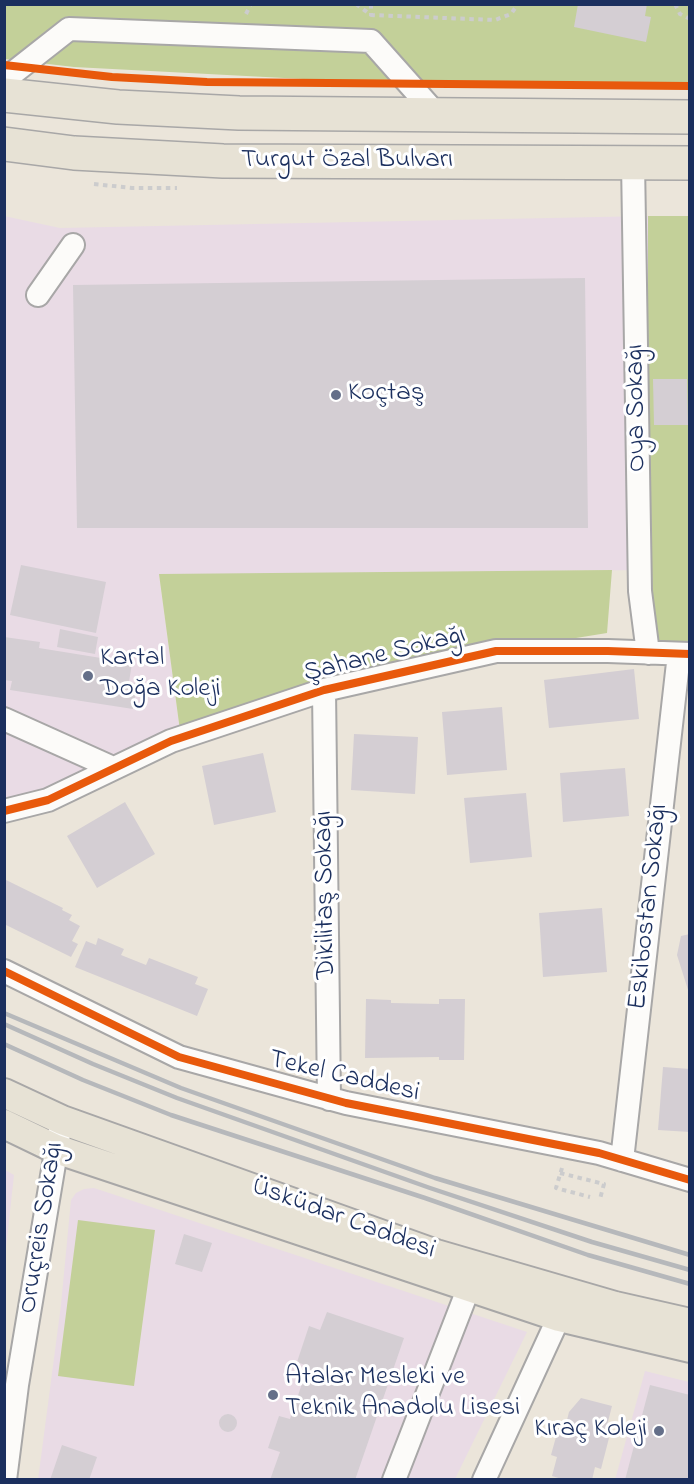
<!DOCTYPE html>
<html>
<head>
<meta charset="utf-8">
<style>
	body { margin:0 }
	#map { position:relative; width:694px; height:1484px; overflow:hidden; background:#ebe5da; font-family:"Indie Flower",sans-serif }
	canvas { display:block }
	.frame { position:absolute; inset:0; border:6px solid #1b2f5e; pointer-events:none }
</style>
</head>
<body>
<div id="map">
<canvas width="694" height="1484"></canvas>
<div class="frame"></div>
</div>
<script>
const context = document.querySelector('canvas').getContext('2d');
context.lineJoin = 'round';
function paint(path, color) { context.fillStyle = color; context.fill(path, 'evenodd'); }
function strokePath(path, color, width, dash) { context.strokeStyle = color; context.lineWidth = width; context.lineCap = dash ? 'butt' : 'round'; context.setLineDash(dash || []); context.stroke(path); }
function label(font, color, halo, rows, align = 'center') {
  context.font = font + ' "Indie Flower",sans-serif'; context.lineWidth = 6; context.setLineDash([]); context.textBaseline = 'middle'; context.strokeStyle = halo; context.fillStyle = color; for (const [text, x, y, turn = 0] of rows) {
    context.save(); context.translate(x, y); context.rotate((+turn || 0) * Math.PI / 180); context.textAlign = isNaN(turn) ? turn : align; if (halo) context.strokeText(text, 0, 0); context.fillText(text, 0, 0); context.restore();
  }
}
const built = new Path2D(`
	M 4,216 L 60,228 L 648,216 L 648,570 L 159,575 L 181,738 L 5,812 Z
	M 5,1170 L 14,1175 L 5,1257 Z
	M 94,1188 L 527,1332 L 455,1479 L 38,1480 L 61,1305 L 71,1200 L 76,1193 L 84,1189 Z
	M 645,1371 L 689,1382 L 689,1479 L 615,1480 Z`);
const green = new Path2D(`
	M 5,5 L 689,5 L 689,87 L 447,81 L 361,82 L 74,67 L 5,59 Z
	M 648,216 L 689,216 L 689,643 L 659,642 L 648,570 Z
	M 612,570 L 607,633 L 409,665 L 181,738 L 159,574 Z
	M 78,1220 L 155,1230 L 134,1386 L 58,1376 Z`);
const building = new Path2D(`
	M 578,4 L 647,4 L 645,16 L 651,17 L 646,42 L 574,27 Z
	M 585,278 L 588,528 L 77,528 L 73,285 Z
	M 653,379 L 687,379 L 688,425 L 654,425 Z
	M 21,565 L 106,582 L 96,633 L 10,615 Z
	M 60,629 L 98,637 L 95,654 L 57,647 Z
	M 4,637 L 40,642 L 39,648 L 132,663 L 129,682 L 137,684 L 133,709 L 10,690 L 12,681 L 4,680 Z
	M 634,669 L 639,719 L 549,728 L 544,680 Z
	M 502,707 L 507,770 L 447,775 L 442,712 Z
	M 354,734 L 418,737 L 415,794 L 351,790 Z
	M 263,753 L 276,812 L 214,825 L 202,766 Z
	M 625,768 L 629,816 L 563,822 L 560,773 Z
	M 526,793 L 532,857 L 470,863 L 464,798 Z
	M 125,802 L 155,854 L 97,888 L 67,836 Z
	M 4,879 L 63,908 L 62,910 L 72,915 L 69,920 L 80,926 L 72,941 L 78,944 L 71,957 L 4,924 Z
	M 602,908 L 607,972 L 543,977 L 539,913 Z
	M 690,934 L 690,993 L 689,993 L 677,955 L 681,936 Z
	M 98,938 L 124,949 L 121,955 L 146,965 L 149,958 L 198,977 L 195,984 L 208,989 L 197,1016 L 75,967 L 86,941 L 96,945 Z
	M 366,999 L 391,1000 L 391,1003 L 439,1004 L 439,999 L 465,999 L 464,1060 L 439,1060 L 439,1057 L 365,1058 Z
	M 663,1067 L 690,1069 L 690,1132 L 658,1130 Z
	M 184,1234 L 212,1243 L 202,1272 L 175,1264 Z
	M 327,1312 L 404,1338 L 355,1480 L 270,1480 L 280,1452 L 268,1448 L 279,1416 L 290,1419 L 308,1366 L 297,1362 L 309,1326 L 320,1330 Z
	M 650,1385 L 690,1395 L 690,1480 L 625,1480 Z
	M 581,1398 L 612,1406 L 604,1437 L 609,1438 L 601,1469 L 595,1467 L 592,1480 L 565,1480 L 552,1476 L 557,1457 L 551,1455 L 559,1426 L 565,1428 L 569,1412 Z
	M219 1423a9 9 0 1 1 18 0a9 9 0 1 1-18 0Z
	M 62,1445 L 97,1457 L 89,1480 L 50,1480 Z`);
const path = new Path2D(`
	M 356,4 L 371,15 L 495,20 L 511,14 L 518,4
	M 371,4 L 371,16
	M 675,4 L 680,14 L 690,19
	M 246,14 L 251,4
	M 94,184 L 132,188 L 177,188
	M 562,1168 L 556,1188 L 590,1197
	M 560,1173 L 604,1184 L 600,1199`);
const minor = new Path2D(`
	M 4,80 L 69,29 L 371,41 L 436,114
	M 633,162 L 640,591 L 648,653
	M 38,295 L 73,245
	M 324,690 L 329,1099
	M 4,719 L 113,768
	M 4,811 L 48,800 L 171,741 L 324,690 L 496,651 L 608,651 L 690,654
	M 4,971 L 179,1057 L 346,1103 L 599,1153 L 690,1180
	M 622,1160 L 679,654
	M 5,1480 L 17,1385 L 59,1134
	M 394,1480 L 469,1287
	M 484,1480 L 559,1317`);
const major = new Path2D(`
	M 4,1093 L 62,1120 L 436,1254 L 615,1306 L 690,1323
	M 4,1124 L 56,1149 L 559,1317 L 690,1348`);
const highway = new Path2D(`
	M 4,95 L 118,107 L 239,113 L 690,117
	M 4,144 L 74,153 L 223,161 L 690,163`);
const rail = new Path2D(`
	M 4,1013 L 181,1088 L 435,1178 L 690,1255
	M 4,1024 L 93,1064 L 177,1098 L 430,1188 L 592,1242 L 690,1270
	M 4,1044 L 83,1080 L 171,1115 L 425,1198 L 588,1255 L 690,1284`);
const cycleway = new Path2D(`
	M 4,65 L 112,77 L 207,82 L 690,86
	M 4,811 L 48,800 L 171,741 L 324,690 L 496,651 L 608,651 L 690,654
	M 4,971 L 179,1057 L 346,1103 L 599,1153 L 690,1180`);
const markers = [
	[336,395,6,"#646f89"],
	[88,676,6,"#646f89"],
	[273,1395,6,"#646f89"],
	[659,1431,6,"#646f89"]
];
const streetNames = [
	["Turgut Özal Bulvarı",347,162],
	["Oya Sokağı",638,408,-91],
	["Şahane Sokağı",385,656,-14],
	["Dikilitaş Sokağı",327,895,-91],
	["Eskibostan Sokağı",650,907,-84],
	["Tekel Caddesi",344,1078,13],
	["Üsküdar Caddesi",343,1220,20],
	["Oruçreis Sokağı",43,1228,-81]
];
const poiNames = [
	["Koçtaş",348,395],
	["Kartal",100,660],
	["Doğa Koleji",100,691],
	["Atalar Mesleki ve",285,1379],
	["Teknik Anadolu Lisesi",285,1410],
	["Kıraç Koleji",647,1431,"right"]
];
paint(built, '#e9dbe5');
paint(green, '#c3d099');
paint(building, '#d4ced3');
strokePath(minor, '#a8a7a7', 26);
strokePath(major, '#a8a7a7', 32);
strokePath(highway, '#a8a7a7', 36);
strokePath(path, '#cccccd', 4, [4.5, 4.5]);
strokePath(minor, '#fcfbf9', 22);
strokePath(major, '#e7e2d5', 28);
strokePath(highway, '#e7e2d5', 33);
strokePath(rail, '#b6b8bb', 4.5);
strokePath(cycleway, '#e8590c', 8);
for (const [x, y, r, color] of markers) { const dot = new Path2D(); dot.arc(x, y, r, 0, 2 * Math.PI); context.fillStyle = color; context.fill(dot); strokePath(dot, '#fff', 2); }
label('27px', '#1b2f5e', '#fff', streetNames);
label('27px', '#1b2f5e', '#fff', poiNames, 'left');
</script>
</body>
</html>
